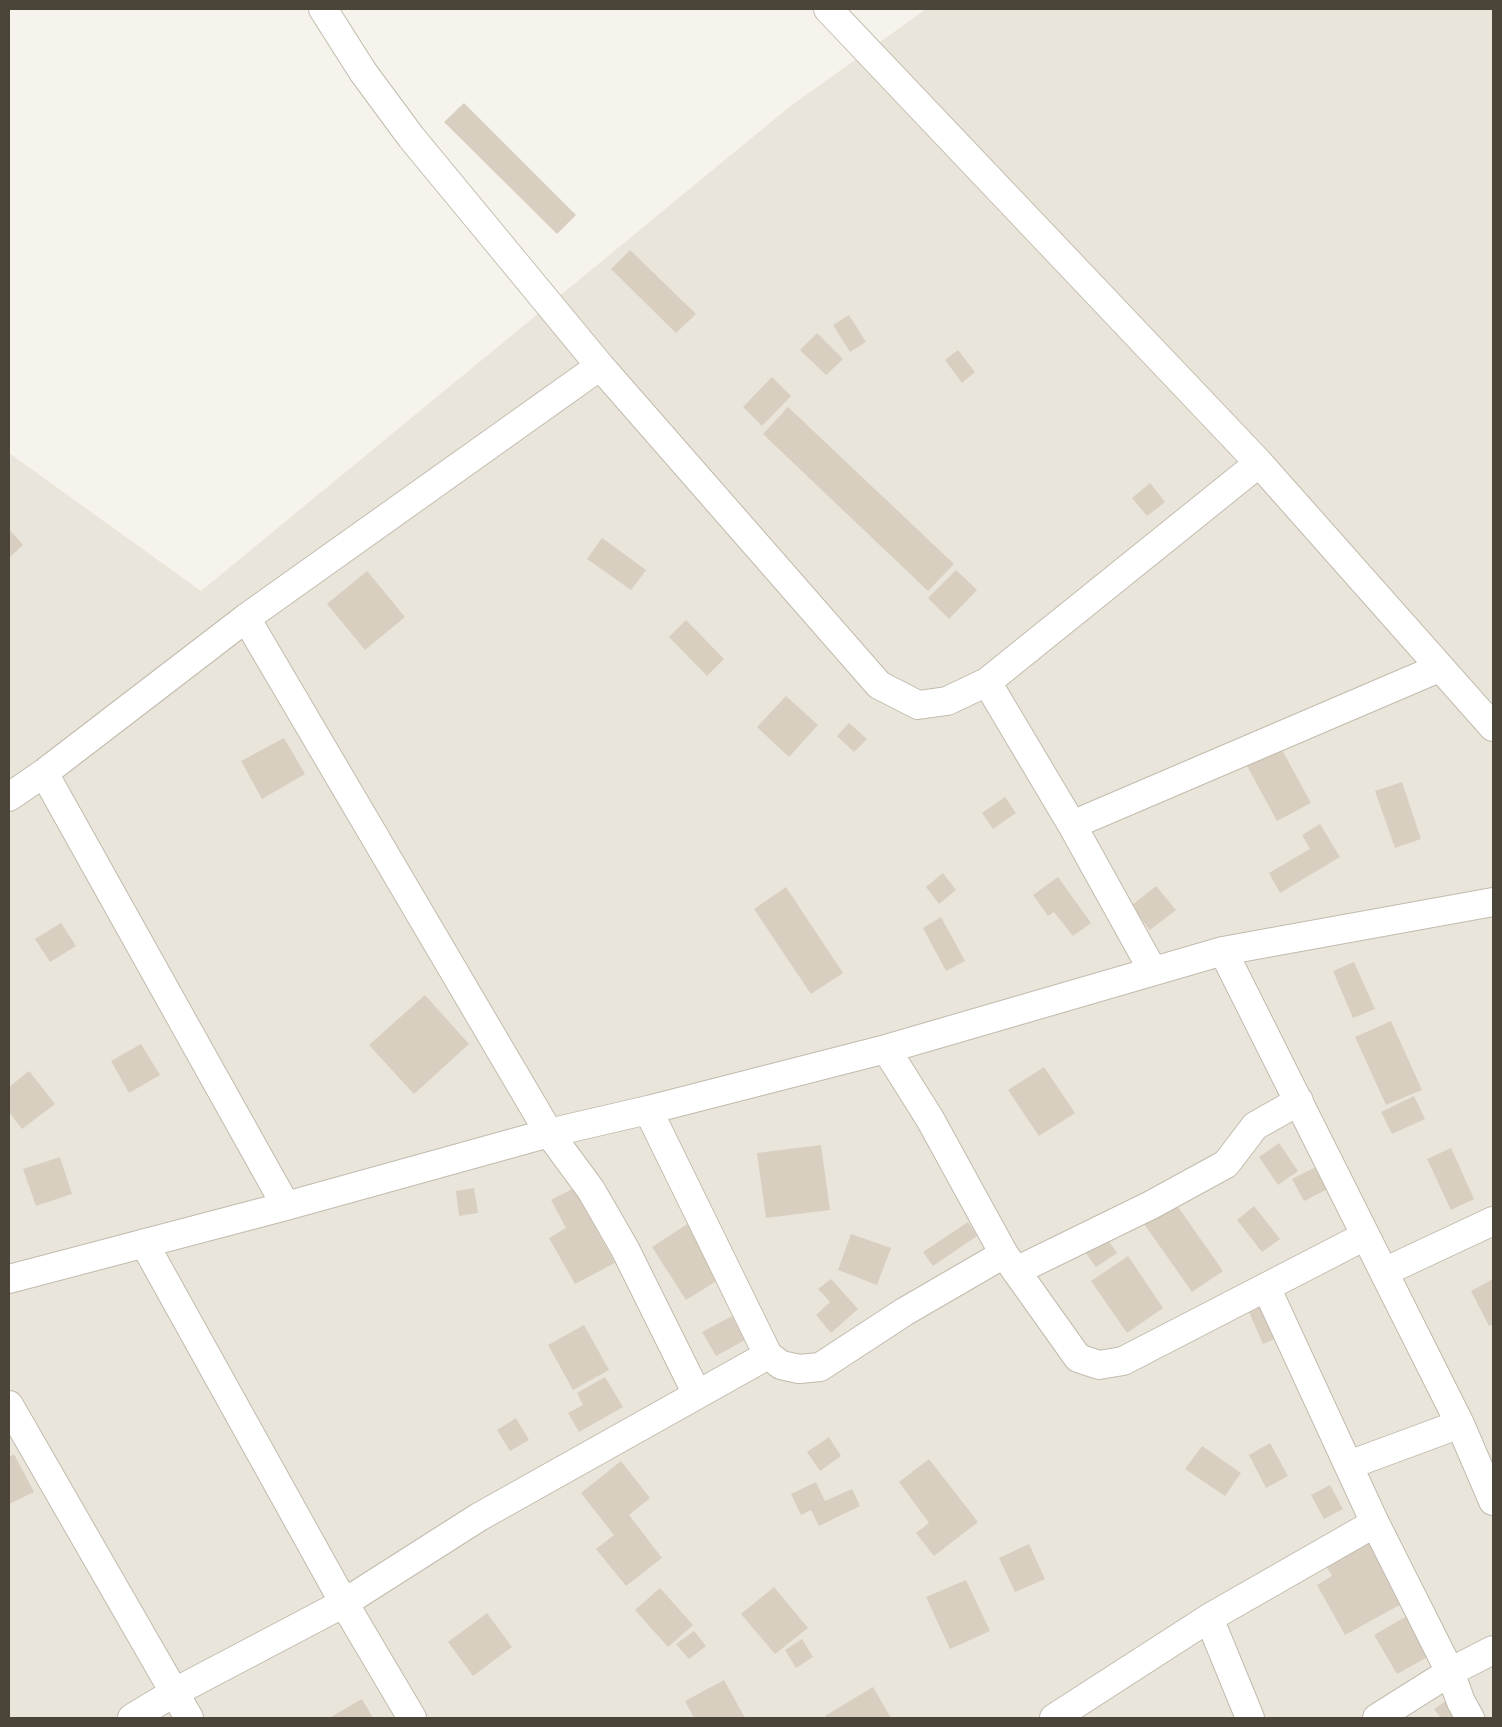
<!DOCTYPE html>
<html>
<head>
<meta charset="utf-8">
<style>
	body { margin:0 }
	#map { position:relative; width:1502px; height:1727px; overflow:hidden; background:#f6f3ec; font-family:Poppins,sans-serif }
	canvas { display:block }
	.frame { position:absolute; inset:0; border:10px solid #4b4439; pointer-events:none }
</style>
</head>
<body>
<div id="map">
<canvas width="1502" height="1727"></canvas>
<div class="frame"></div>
</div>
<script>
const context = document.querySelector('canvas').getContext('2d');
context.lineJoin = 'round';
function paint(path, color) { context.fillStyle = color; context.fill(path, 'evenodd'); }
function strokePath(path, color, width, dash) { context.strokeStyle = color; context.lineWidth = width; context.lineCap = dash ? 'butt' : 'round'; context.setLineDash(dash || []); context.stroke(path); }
const residential = new Path2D(`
	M 926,9 L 1493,9 L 1493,1718 L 9,1718 L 9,453 L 201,591 L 788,108 Z`);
const building = new Path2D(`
	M 464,103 L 576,215 L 557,234 L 444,122 Z
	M 630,250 L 696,314 L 676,333 L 611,269 Z
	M 849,315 L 866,342 L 850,352 L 833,325 Z
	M 817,333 L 843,359 L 826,375 L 800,350 Z
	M 958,350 L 975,372 L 962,383 L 945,360 Z
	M 772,377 L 791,396 L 762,426 L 743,407 Z
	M 788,407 L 954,564 L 928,591 L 763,434 Z
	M 1150,483 L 1165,502 L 1147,516 L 1132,498 Z
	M 9,529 L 23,545 L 9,558 Z
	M 602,538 L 646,570 L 631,590 L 587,559 Z
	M 956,570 L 977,590 L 949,619 L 928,598 Z
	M 367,571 L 405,617 L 365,650 L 327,604 Z
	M 686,620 L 724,659 L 707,676 L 669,637 Z
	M 786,696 L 818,725 L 789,757 L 757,727 Z
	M 849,723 L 867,739 L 854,752 L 837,736 Z
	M 284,738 L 305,774 L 262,799 L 241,761 Z
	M 1281,748 L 1311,803 L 1277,821 L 1247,766 Z
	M 1402,782 L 1421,839 L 1395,848 L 1375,791 Z
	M 1005,797 L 1016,813 L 993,829 L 982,813 Z
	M 1320,824 L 1340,857 L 1280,893 L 1269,873 L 1310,849 L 1302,835 Z
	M 943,873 L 956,890 L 939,904 L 926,887 Z
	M 1058,877 L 1091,923 L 1073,936 L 1054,912 L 1048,916 L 1033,895 Z
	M 1156,886 L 1176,910 L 1150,930 L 1131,906 Z
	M 786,887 L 843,973 L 811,994 L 754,909 Z
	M 941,917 L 965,961 L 946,971 L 923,928 Z
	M 61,923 L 76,946 L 50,962 L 35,939 Z
	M 1354,962 L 1375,1009 L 1353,1018 L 1333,971 Z
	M 425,995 L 469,1044 L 414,1094 L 369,1045 Z
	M 1391,1021 L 1422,1090 L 1386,1105 L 1355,1037 Z
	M 141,1044 L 160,1075 L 129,1093 L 111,1061 Z
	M 1044,1067 L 1075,1113 L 1039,1136 L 1008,1090 Z
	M 29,1071 L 55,1104 L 22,1129 L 9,1112 L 9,1087 Z
	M 1414,1096 L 1425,1119 L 1392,1134 L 1381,1112 Z
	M 1279,1143 L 1298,1171 L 1278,1185 L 1259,1157 Z
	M 821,1145 L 830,1210 L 766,1218 L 757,1153 Z
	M 1451,1148 L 1474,1199 L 1451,1210 L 1427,1159 Z
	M 60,1157 L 72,1194 L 36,1206 L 23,1169 Z
	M 1318,1166 L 1330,1188 L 1304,1201 L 1292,1179 Z
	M 474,1188 L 478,1213 L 459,1216 L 456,1191 Z
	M 574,1188 L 615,1263 L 575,1284 L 549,1238 L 566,1228 L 551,1200 Z
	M 1171,1197 L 1223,1271 L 1192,1292 L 1140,1218 Z
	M 1254,1206 L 1280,1239 L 1262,1252 L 1237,1220 Z
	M 968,1222 L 977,1236 L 933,1266 L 923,1252 Z
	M 689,1223 L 723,1277 L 686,1300 L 652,1247 Z
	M 851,1234 L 891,1248 L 877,1285 L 838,1270 Z
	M 1106,1237 L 1117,1253 L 1096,1267 L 1085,1252 Z
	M 1128,1256 L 1163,1308 L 1127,1333 L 1091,1281 Z
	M 831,1279 L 858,1309 L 831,1333 L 816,1315 L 830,1302 L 818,1289 Z
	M 1493,1279 L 1493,1324 L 1489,1326 L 1471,1291 Z
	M 1270,1303 L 1284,1335 L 1263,1344 L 1249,1312 Z
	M 732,1316 L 745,1340 L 716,1356 L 702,1332 Z
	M 584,1325 L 609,1370 L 573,1390 L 548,1345 Z
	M 605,1377 L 623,1407 L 579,1432 L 568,1413 L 583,1405 L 577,1393 Z
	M 516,1418 L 529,1440 L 510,1451 L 497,1430 Z
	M 829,1437 L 841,1456 L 820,1471 L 807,1452 Z
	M 1270,1443 L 1288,1476 L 1266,1488 L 1249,1455 Z
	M 1202,1446 L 1241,1473 L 1225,1496 L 1185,1469 Z
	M 14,1454 L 34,1492 L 9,1504 L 9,1457 Z
	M 929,1459 L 978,1522 L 934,1556 L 916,1533 L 929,1523 L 899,1482 Z
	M 621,1461 L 650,1498 L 629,1515 L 662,1558 L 626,1586 L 596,1549 L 614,1535 L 581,1493 Z
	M 816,1482 L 825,1501 L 852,1489 L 860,1506 L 819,1526 L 811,1510 L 801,1515 L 791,1494 Z
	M 1330,1485 L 1343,1509 L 1324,1519 L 1311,1495 Z
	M 1369,1534 L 1407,1601 L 1345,1635 L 1317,1585 L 1332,1576 L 1322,1559 Z
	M 1029,1544 L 1045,1579 L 1015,1592 L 999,1558 Z
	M 966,1580 L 990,1631 L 950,1649 L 926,1597 Z
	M 774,1587 L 808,1628 L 775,1654 L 741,1614 Z
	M 660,1588 L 693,1625 L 668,1647 L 635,1610 Z
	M 487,1613 L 512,1647 L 473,1676 L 448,1642 Z
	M 1412,1613 L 1435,1653 L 1397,1674 L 1374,1635 Z
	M 694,1631 L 706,1646 L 689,1659 L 676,1644 Z
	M 802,1639 L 813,1657 L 796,1668 L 785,1650 Z
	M 724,1680 L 745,1718 L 694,1718 L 685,1701 Z
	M 873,1687 L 891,1718 L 826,1718 L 825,1716 Z
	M 1453,1696 L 1463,1718 L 1441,1718 L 1434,1709 Z
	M 362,1699 L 373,1718 L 329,1718 Z`);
const minor = new Path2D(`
	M 323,9 L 363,72 L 411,137 L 600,366 L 879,685 L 918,705 L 947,701 L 987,682 L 1259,463
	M 828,9 L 1259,463 L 1493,727
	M 246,618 L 549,1133 L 591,1190 L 625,1249 L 697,1394
	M 987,682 L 1072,825 L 1153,971
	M 44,773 L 286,1206
	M 9,797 L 44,773 L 246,618 L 600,366
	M 1072,825 L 1439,668
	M 1223,951 L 1460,1424 L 1493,1501
	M 886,1049 L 930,1119 L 1004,1254 L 1078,1358 L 1099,1365 L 1123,1361 L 1365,1236
	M 648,1110 L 768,1355 L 781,1365 L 799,1369 L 820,1367 L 904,1312 L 1004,1254
	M 144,1243 L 344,1603 L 412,1718
	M 1016,1271 L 1151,1205 L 1226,1164 L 1255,1126 L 1299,1101
	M 1384,1272 L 1493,1221
	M 9,1279 L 286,1206 L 549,1133 L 648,1110 L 886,1049 L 1223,951 L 1493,902
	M 1266,1287 L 1375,1523 L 1450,1672 L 1461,1702 L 1470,1718
	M 9,1405 L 189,1718
	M 1349,1465 L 1460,1424
	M 1209,1618 L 1250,1718
	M 132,1718 L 175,1692 L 344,1603 L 479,1517 L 768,1355
	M 1054,1718 L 1209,1618 L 1375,1523
	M 1377,1718 L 1450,1672 L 1493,1650`);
paint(residential, '#eae5da');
paint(building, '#d8cfc1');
strokePath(minor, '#c2bbae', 30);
strokePath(minor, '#fff', 28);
</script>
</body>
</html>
